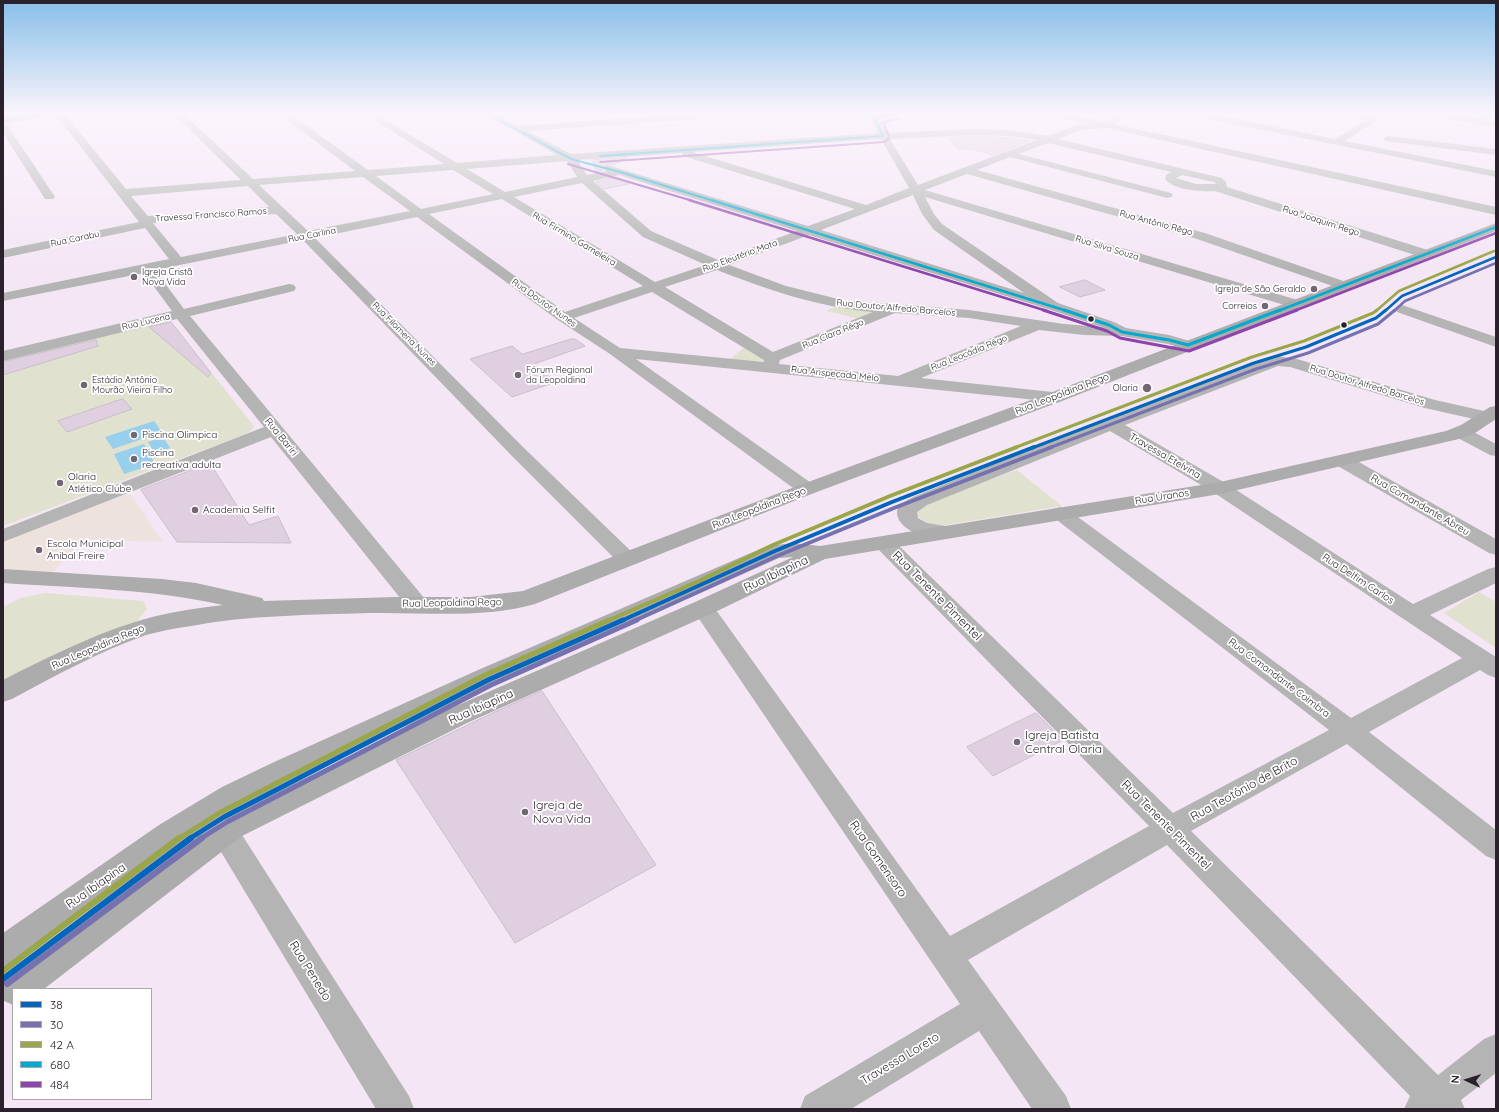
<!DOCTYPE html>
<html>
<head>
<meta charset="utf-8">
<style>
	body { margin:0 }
	#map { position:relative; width:1499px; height:1112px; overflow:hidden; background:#f5e6f6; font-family:Quicksand,sans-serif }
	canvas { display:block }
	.frame { position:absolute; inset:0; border:4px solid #2b212c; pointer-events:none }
	.legend { position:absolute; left:12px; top:988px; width:140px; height:112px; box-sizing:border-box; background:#fff; border:1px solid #aaa6ab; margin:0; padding:5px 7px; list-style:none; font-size:12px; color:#2b212c }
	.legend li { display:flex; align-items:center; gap:8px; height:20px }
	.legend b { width:20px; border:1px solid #aaa6ab }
	.north { position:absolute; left:1447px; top:1060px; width:40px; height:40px; -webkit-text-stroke:3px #fff; paint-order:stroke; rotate:274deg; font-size:11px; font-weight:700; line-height:16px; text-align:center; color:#2b212c }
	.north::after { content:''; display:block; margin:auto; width:14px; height:18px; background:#2b212c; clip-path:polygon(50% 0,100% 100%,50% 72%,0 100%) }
</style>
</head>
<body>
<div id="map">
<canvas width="1499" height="1112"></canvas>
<div class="frame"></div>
<ul class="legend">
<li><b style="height:5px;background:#0065bd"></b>38</li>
<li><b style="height:5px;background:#7672af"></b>30</li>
<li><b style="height:5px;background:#9aa648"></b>42 A</li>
<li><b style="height:5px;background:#00a9ce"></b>680</li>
<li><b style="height:5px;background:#8e44ad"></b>484</li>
</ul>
<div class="north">N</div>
</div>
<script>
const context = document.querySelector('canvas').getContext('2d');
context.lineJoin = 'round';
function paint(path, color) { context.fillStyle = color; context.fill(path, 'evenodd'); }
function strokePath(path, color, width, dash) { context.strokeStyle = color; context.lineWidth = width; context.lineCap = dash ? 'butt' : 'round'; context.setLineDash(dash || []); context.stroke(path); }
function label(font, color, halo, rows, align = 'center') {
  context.font = font + ' Quicksand,sans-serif'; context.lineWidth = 3.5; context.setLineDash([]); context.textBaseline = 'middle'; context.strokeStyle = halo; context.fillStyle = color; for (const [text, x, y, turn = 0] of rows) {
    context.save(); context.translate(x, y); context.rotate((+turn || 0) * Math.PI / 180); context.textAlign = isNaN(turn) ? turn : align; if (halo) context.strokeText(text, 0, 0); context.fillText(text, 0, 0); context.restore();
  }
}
const education = new Path2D(`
	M 130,493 L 163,542 L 94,540 L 81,542 L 47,578 L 21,576 L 3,567 L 3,541 Z`);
const green = new Path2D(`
	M 839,305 L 878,313 L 863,320 L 826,311 Z
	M 167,321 L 171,322 L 254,426 L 252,430 L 243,435 L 3,526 L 3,360 Z
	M 746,346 L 767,362 L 730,359 Z
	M 1017,470 L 1062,506 L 945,525 L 928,524 L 914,513 L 931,499 Z
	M 1479,592 L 1496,602 L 1496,648 L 1444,613 Z
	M 45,593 L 143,601 L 147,609 L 131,629 L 3,687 L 3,607 L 20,598 Z`);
const water = new Path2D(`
	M 154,421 L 162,432 L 113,449 L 105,437 Z
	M 163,437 L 170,448 L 155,454 L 148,442 Z
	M 144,444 L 155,464 L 124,474 L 114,454 Z`);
const river = new Path2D(`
	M 1481,113 L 1492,113 L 1492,115 L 1485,123 L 1481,124 L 1475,121 Z`);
const building = new Path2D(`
	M 972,136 L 1009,138 L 1031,141 L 993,155 L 972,149 L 958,149 L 949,138 Z
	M 626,158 L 614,165 L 606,164 L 601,167 L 603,170 L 596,172 L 593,160 Z
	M 618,177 L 629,184 L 604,189 L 596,182 Z
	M 1085,280 L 1105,290 L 1080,297 L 1060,287 Z
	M 171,322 L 211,373 L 208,377 L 149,327 Z
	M 571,339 L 575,339 L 585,346 L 534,364 L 556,382 L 512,397 L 470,359 L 512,346 L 522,354 Z
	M 96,340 L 98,346 L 3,375 L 3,362 Z
	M 123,399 L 132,409 L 67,432 L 58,421 Z
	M 210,463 L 249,525 L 278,516 L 291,543 L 177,542 L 141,490 Z
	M 542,691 L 656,865 L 515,943 L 396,760 L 484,717 Z
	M 1036,713 L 1063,740 L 993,776 L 967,747 Z`);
const minor = new Path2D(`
	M 34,113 L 64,113 L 126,189 L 241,180 L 173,113 L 183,113 L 253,179 L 355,171 L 278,113 L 289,113 L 368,170 L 444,164 L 363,113 L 374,113 L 457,163 L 557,155 L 482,113 L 496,115 L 535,113 L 531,116 L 504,119 L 518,126 L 695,113 L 743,113 L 739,116 L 527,131 L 571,154 L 878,133 L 869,113 L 902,113 L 898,116 L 880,119 L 887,133 L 972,129 L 1009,130 L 1047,136 L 1077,125 L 1088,124 L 1049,115 L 1048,113 L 1066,113 L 1104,122 L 1121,113 L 1133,113 L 1114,124 L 1496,207 L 1496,215 L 1107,128 L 1081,130 L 1058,139 L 1222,178 L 1226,182 L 1227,187 L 1431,251 L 1432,254 L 1431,257 L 1421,257 L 1215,191 C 1202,192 1173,190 1165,179 L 1166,175 L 1171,172 L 1048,143 L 1019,154 L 1171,193 L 1173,195 L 1171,197 L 1167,198 L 1010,157 L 977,170 L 1205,233 L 1349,283 L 1351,286 L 1349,289 L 1344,290 L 1197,239 L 967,174 L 925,190 L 1301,301 L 1303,304 L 1301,307 L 1296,308 L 1291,307 L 925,197 L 934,214 L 942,224 L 1058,303 L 1114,322 L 1126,328 L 1169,335 L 1193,342 L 1196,345 L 1193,348 L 1188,350 L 1168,344 L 1122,336 L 1084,335 L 1039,330 L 921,378 L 1062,393 L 1064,397 L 1062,401 L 1056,402 L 636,359 L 814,485 L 817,489 L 814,493 L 807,495 L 800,493 L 610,354 L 558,320 L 417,217 L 315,238 L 524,448 L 634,554 L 638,559 L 634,564 L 627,566 L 620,564 L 512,456 L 303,240 L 155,270 L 184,309 L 289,284 L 294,285 L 296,288 L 294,291 L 190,316 L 425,599 L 428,604 L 425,609 L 417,612 L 409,609 L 271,437 L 3,542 L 3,529 L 264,427 L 177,319 L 3,361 L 3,351 L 172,311 L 144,273 L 3,301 L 3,293 L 169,259 L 145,228 L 3,258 L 3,250 L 139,222 L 56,115 L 5,124 L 8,126 L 55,197 L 53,199 L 45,199 L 3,133 L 3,118 ZM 972,135 L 1009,136 L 1037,140 L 918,185 L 890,139 ZM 881,139 L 909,188 L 866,205 L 692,152 ZM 683,153 L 683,156 L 855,209 L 808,226 L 607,165 L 602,168 L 607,171 L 587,175 L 577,160 ZM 567,161 L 577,177 L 505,192 L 467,169 ZM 453,170 L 493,194 L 421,209 L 376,176 ZM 619,175 L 797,231 L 718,260 L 651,231 L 593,181 ZM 1182,175 L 1214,182 L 1216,184 L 1196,184 L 1176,178 ZM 363,177 L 410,211 L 308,231 L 259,185 ZM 582,183 L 643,237 L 706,265 L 655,282 L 514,197 ZM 248,186 L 269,207 L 148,216 L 131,196 ZM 913,195 L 922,214 L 934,230 L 1024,293 L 821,230 ZM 502,199 L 643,286 L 565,312 L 429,214 ZM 276,214 L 297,234 L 181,257 L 153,223 ZM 809,235 L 1048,309 L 1102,327 L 1064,324 L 969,310 L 842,300 L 786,286 L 729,265 ZM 717,270 C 768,290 818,307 873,312 L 773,352 L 665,287 ZM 652,292 L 764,360 L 764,362 L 620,348 L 574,318 ZM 895,313 L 969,318 L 1021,326 L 898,376 L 779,364 L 780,360 Z
	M 1189,113 L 1209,113 L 1335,139 L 1366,120 L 1344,113 C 1355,113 1369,111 1378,120 L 1345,141 L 1496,171 L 1496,177 L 1193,116 Z
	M 1429,113 L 1451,113 L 1496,121 L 1496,127 L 1433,116 Z
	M 1388,136 L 1496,149 L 1496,155 L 1385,141 L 1383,139 Z
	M 1402,305 L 1496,337 L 1496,347 L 1397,312 L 1395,309 L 1397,306 Z
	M 1276,356 L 1297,359 L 1435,400 L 1493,413 L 1496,417 L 1493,421 L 1487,422 L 1425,408 L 1290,367 L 1278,366 L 1125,425 L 1227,484 L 1413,604 L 1488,569 L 1496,567 L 1496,583 L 1430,615 L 1496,657 L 1496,678 L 1488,675 L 1480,670 L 1369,732 L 1496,830 L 1496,860 L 1486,856 L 1347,744 L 1191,831 L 1438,1075 L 1484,1039 L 1496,1034 L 1496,1073 L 1461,1100 L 1465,1109 L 1404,1109 L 1410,1096 L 1167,845 L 968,960 L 1066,1096 L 1071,1109 L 1032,1109 L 979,1031 L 851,1109 L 800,1109 L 805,1096 L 960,1004 L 695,613 L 692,608 L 695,603 L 703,600 L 711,603 L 950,936 L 1149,826 L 877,548 L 874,543 L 877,538 L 884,536 L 891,538 L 1173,813 L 1329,730 L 1053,517 L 1050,513 L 1053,509 L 1060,507 L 1067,509 L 1351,718 L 1462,658 L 1213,492 L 1110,431 L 927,505 L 917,512 L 918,518 L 927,523 L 959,528 L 962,532 L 959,536 C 941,541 909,537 899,520 C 897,516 896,512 898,508 C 901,503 908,500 913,497 L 1041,445 Z
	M 1462,428 L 1468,429 L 1496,444 L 1496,456 L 1490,455 L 1456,437 L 1453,433 L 1456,429 Z
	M 1343,455 L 1350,457 L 1496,539 L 1496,555 L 1489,553 L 1336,465 L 1334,461 L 1336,457 Z
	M 225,821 L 235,824 L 409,1096 L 414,1109 L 376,1109 L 215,842 L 211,833 L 215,824 Z`);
const major = new Path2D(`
	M 1496,223 L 1496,231 L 1062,401 L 814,493 L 535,604 C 482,619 424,612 369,613 C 310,615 250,615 191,626 C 176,628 161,631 146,635 C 100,651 55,676 12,699 L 3,702 L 3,680 C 44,659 88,637 132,623 C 161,613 192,609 223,605 C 153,589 75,588 3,583 L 3,569 L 162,579 L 196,583 L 254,596 L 262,598 L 264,601 L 396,597 L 471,597 L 523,591 L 800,485 L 1050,393 Z
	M 1496,406 L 1496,419 L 1475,433 L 1459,439 L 1220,494 L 825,559 L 711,614 L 467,723 L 242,836 L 44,989 L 13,989 L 13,1005 L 4,1001 L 3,999 L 4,977 L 222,818 L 449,709 L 695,602 L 793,557 L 779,558 L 496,684 L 292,779 L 242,805 L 181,843 L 15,964 L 3,969 L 3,933 L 159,825 L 222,787 L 272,763 L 478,670 L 767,546 L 793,543 L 820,546 L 1220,482 L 1446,431 L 1461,425 L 1490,407 Z`);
const bus1Far4 = new Path2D(`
	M 1385,311 L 1402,296 L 1496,257`);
const bus1Far3 = new Path2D(`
	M 1032,448 L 1254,363 L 1306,347 L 1376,318 L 1386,310`);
const bus1Far2 = new Path2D(`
	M 621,621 L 775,551 L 892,502 L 1034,447`);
const bus1Far1 = new Path2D(`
	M 189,839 L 224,817 L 488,680 L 623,620`);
const bus1 = new Path2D(`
	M 3,979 L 191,838`);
const bus2Far4 = new Path2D(`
	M 1394,311 L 1405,301 L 1496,263`);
const bus2Far3 = new Path2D(`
	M 1049,448 L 1256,369 L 1308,353 L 1378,324 L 1395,310`);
const bus2Far2 = new Path2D(`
	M 634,621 L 777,556 L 894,508 L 1052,447`);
const bus2Far1 = new Path2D(`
	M 200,839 L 227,822 L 491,685 L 637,620`);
const bus2 = new Path2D(`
	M 7,984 L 202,838`);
const bus3Far4 = new Path2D(`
	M 1376,311 L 1399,291 L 1494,251`);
const bus3Far3 = new Path2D(`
	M 1014,448 L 1252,357 L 1304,341 L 1373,313 L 1377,310`);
const bus3Far2 = new Path2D(`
	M 607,621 L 699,581 L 773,545 L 890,496 L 1017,447`);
const bus3Far1 = new Path2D(`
	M 178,839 L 221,812 L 485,675 L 609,620`);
const bus3 = new Path2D(`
	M 3,971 L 179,838`);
const bus4Far2 = new Path2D(`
	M 487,113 L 571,159 L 620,172 L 714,201
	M 3,121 L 51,113
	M 600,156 L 883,136 L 874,117 L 895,113`);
const bus4Far1 = new Path2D(`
	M 711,200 L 1067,311
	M 1278,311 L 1496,227`);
const bus4 = new Path2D(`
	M 1064,310 L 1109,325 L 1122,332 L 1169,340 L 1188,345 L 1280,310`);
const bus5Far2 = new Path2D(`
	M 600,162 L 884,142 L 888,140 L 889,136 L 883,122 L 899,119
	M 568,164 L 693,201`);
const bus5Far1 = new Path2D(`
	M 689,200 L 1047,311
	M 1294,311 L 1496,233`);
const bus5 = new Path2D(`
	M 1043,310 L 1107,331 L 1120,338 L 1189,351 L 1297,310`);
const markers = [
	[134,277,4,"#726673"],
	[1314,289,4,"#726673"],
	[1265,306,4,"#726673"],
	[1091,319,3.5,"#2b212c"],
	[1344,325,3.5,"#2b212c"],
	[518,375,4,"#726673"],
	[84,385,4,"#726673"],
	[1147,388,5,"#726673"],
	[134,435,4,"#726673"],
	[134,459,4,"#726673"],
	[60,483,4,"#726673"],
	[195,510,4,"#726673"],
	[39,550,4,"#726673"],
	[1017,742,4,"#726673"],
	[525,812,4,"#726673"]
];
const farStreetnames = [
	["Travessa Francisco Ramos",211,215,-4],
	["Rua Joaquim Rego",1321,221,18],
	["Rua Antônio Rêgo",1156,223,15],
	["Rua Carlina",312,235,-11],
	["Rua Carabu",75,239,-12],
	["Rua Firmino Gameleira",574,239,31],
	["Rua Silva Souza",1107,248,17],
	["Rua Eleutério Mota",740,256,-20],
	["Rua Doutor Nunes",544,303,35],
	["Rua Doutor Alfredo Barcelos",896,308,5],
	["Rua Lucena",146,322,-13],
	["Rua Filomena Nunes",404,334,45],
	["Rua Clara Rêgo",833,334,-22],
	["Rua Leocádia Rêgo",969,353,-22],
	["Rua Anspeçada Melo",835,374,6],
	["Rua Doutor Alfredo Barcelos",1367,385,17]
];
const farPoinames = [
	["Igreja Cristã",142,272],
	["Nova Vida",142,282],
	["Igreja de São Geraldo",1306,289,"right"],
	["Correios",1257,306,"right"],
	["Fórum Regional",526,370],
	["da Leopoldina",526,380],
	["Estádio Antônio",92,380],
	["Mourão Vieira Filho",92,390],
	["Olaria",1138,388,"right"]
];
const streetNames = [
	["Rua Leopoldina Rego",1062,394,-21],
	["Rua Bariri",281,437,51],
	["Travessa Etelvina",1165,456,30],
	["Rua Uranos",1162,497,-9],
	["Rua Comandante Abreu",1420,505,30],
	["Rua Leopoldina Rego",759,508,-21],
	["Rua Delfim Carlos",1358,579,33],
	["Rua Leopoldina Rego",452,603,-1],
	["Rua Leopoldina Rego",98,647,-23],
	["Rua Comandante Coimbra",1279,678,37]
];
const poiNames = [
	["Piscina Olimpica",142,435],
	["Piscina",142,453],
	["recreativa adulta",142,465],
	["Olaria",68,477],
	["Atlético Clube",68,489],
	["Academia Selfit",203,510],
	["Escola Municipal",47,544],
	["Anibal Freire",47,556]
];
const nearStreetnames = [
	["Rua Ibiapina",776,574,-25],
	["Rua Tenente Pimentel",937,596,45],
	["Rua Ibiapina",481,707,-24],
	["Rua Teotônio de Brito",1244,789,-29],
	["Rua Tenente Pimentel",1166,825,45],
	["Rua Gomensoro",878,859,55],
	["Rua Ibiapina",96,886,-35],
	["Rua Penedo",310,971,58],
	["Travessa Loreto",900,1059,-31]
];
const nearPoinames = [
	["Igreja Batista",1025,735],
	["Central Olaria",1025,749],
	["Igreja de",533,805],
	["Nova Vida",533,819]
];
paint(education, '#eee2de');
paint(green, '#e1e1d0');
paint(water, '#97cfed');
paint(river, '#97cfed');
paint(building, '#dfcfe0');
strokePath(building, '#cabecb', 1);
paint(minor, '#b3b4b3');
paint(major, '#acacac');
strokePath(bus1Far4, '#0065bd', 2.5);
strokePath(bus1Far3, '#0065bd', 3);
strokePath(bus1Far2, '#0065bd', 4);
strokePath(bus1Far1, '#0065bd', 5);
strokePath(bus1, '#0065bd', 6);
strokePath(bus2Far4, '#7672af', 2.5);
strokePath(bus2Far3, '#7672af', 3);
strokePath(bus2Far2, '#7672af', 4);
strokePath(bus2Far1, '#7672af', 5);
strokePath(bus2, '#7672af', 6);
strokePath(bus3Far4, '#9aa648', 2.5);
strokePath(bus3Far3, '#9aa648', 3);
strokePath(bus3Far2, '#9aa648', 4);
strokePath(bus3Far1, '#9aa648', 5);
strokePath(bus3, '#9aa648', 6);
strokePath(bus4Far2, '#00a9ce', 2);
strokePath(bus4Far1, '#00a9ce', 2.5);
strokePath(bus4, '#00a9ce', 3);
strokePath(bus5Far2, '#8e44ad', 2);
strokePath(bus5Far1, '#8e44ad', 2.5);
strokePath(bus5, '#8e44ad', 3);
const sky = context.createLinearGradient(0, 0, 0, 269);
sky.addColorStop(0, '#87bfea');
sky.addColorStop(0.42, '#faf4fb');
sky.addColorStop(1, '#faf4fb00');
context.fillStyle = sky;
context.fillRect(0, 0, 1499, 269);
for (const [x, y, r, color] of markers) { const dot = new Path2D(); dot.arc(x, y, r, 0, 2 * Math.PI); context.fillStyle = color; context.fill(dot); strokePath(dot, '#fff', 1.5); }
label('9px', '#2b212c', '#fff', farStreetnames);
label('9px', '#2b212c', '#fff', farPoinames, 'left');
label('10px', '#2b212c', '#fff', streetNames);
label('10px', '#2b212c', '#fff', poiNames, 'left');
label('12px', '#2b212c', '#fff', nearStreetnames);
label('12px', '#2b212c', '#fff', nearPoinames, 'left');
</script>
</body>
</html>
